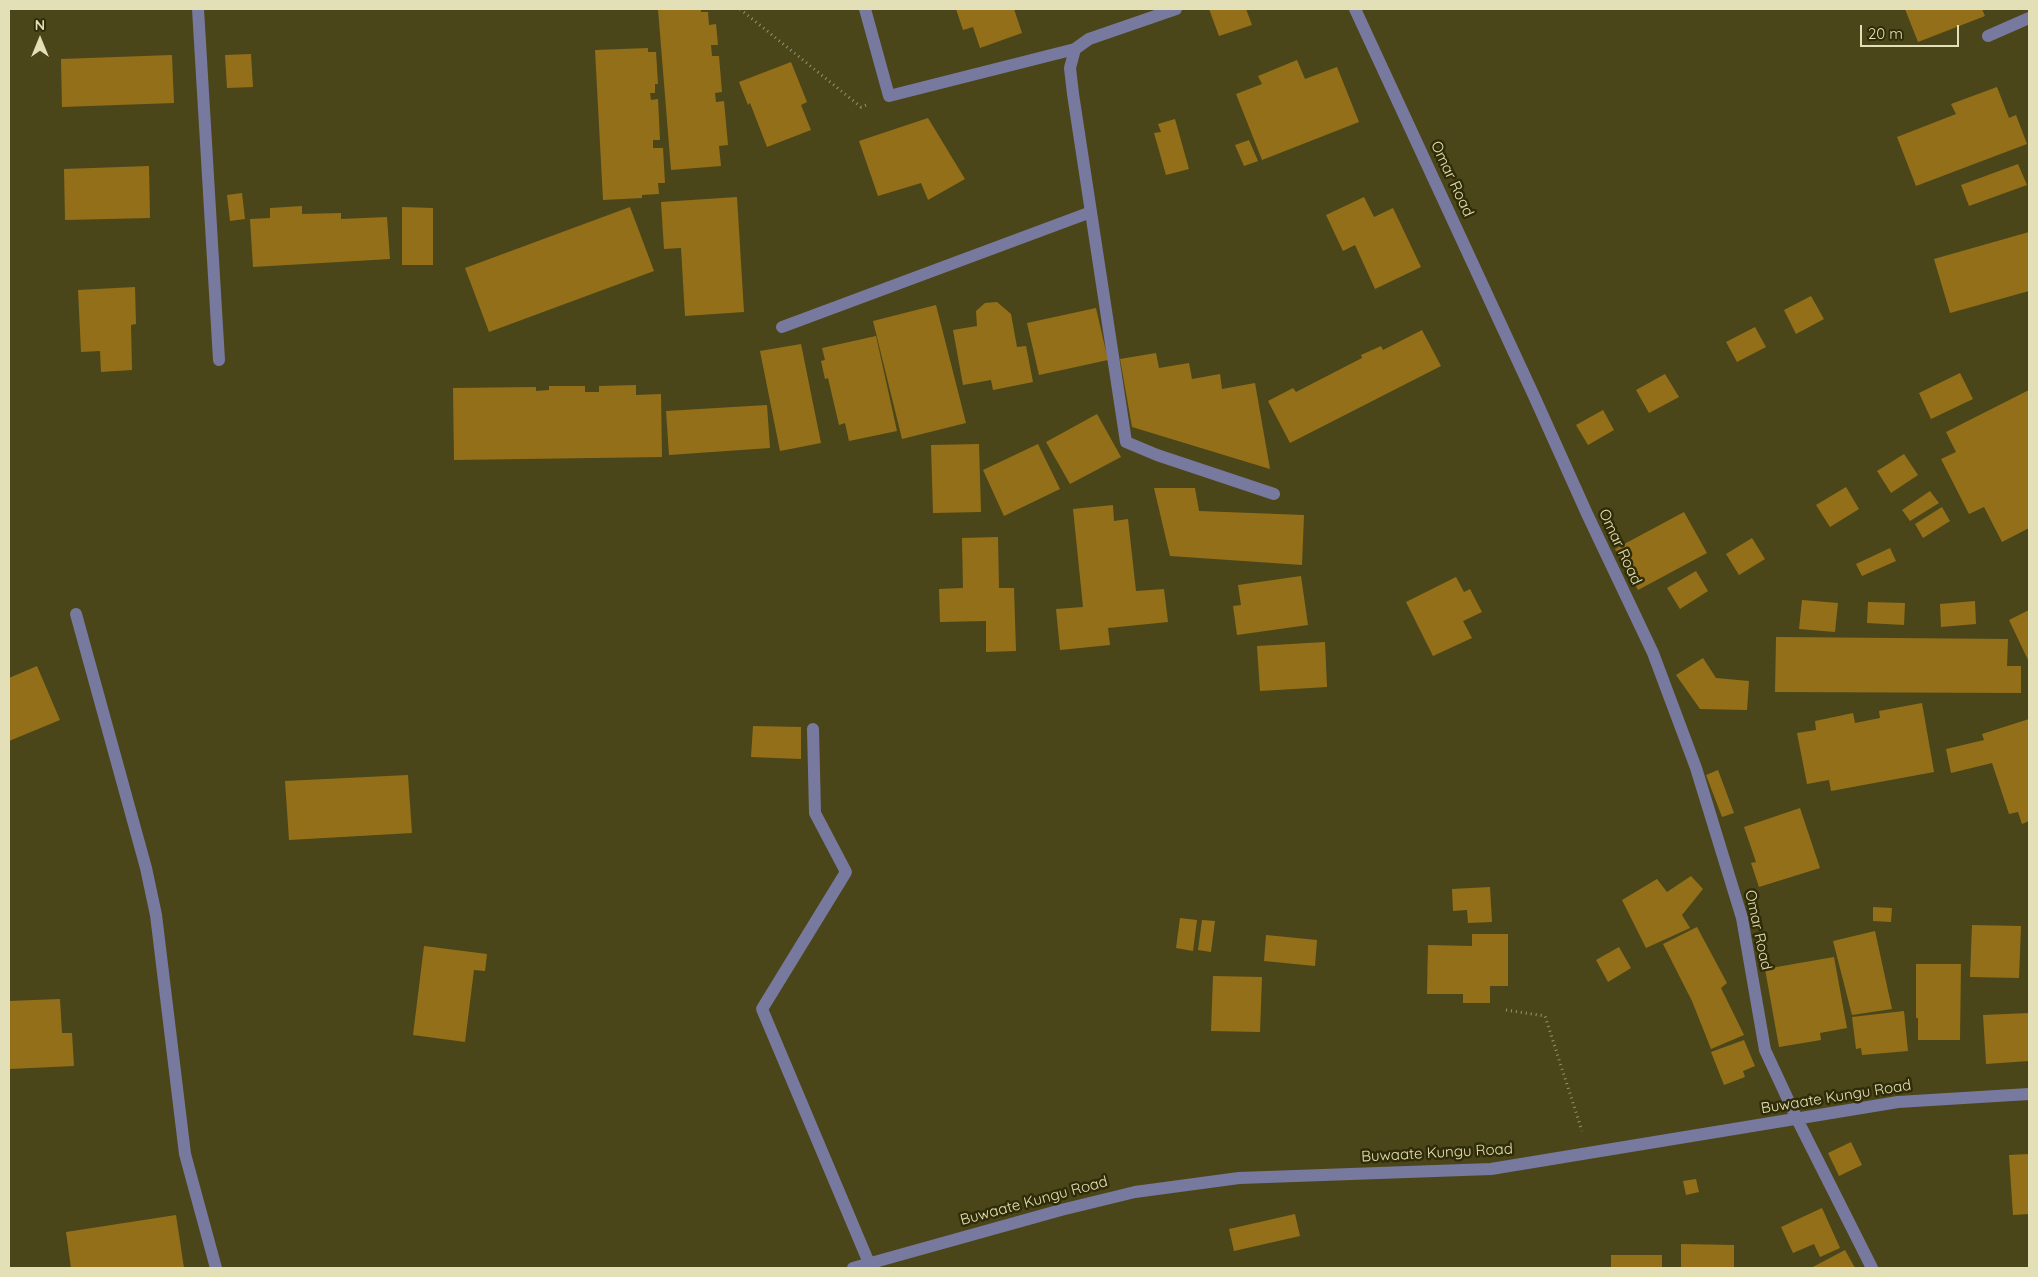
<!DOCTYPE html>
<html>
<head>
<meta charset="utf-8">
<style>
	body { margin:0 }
	#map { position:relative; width:2038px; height:1277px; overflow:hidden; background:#4b4619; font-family:Quicksand,sans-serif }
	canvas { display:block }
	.frame { position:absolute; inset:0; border:10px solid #e3e0b7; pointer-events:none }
	.north { position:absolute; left:15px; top:15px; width:50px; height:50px; -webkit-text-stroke:4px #302c07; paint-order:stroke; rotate:0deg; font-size:14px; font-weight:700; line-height:20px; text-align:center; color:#e3e0b7 }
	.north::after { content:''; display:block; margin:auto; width:18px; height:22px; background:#e3e0b7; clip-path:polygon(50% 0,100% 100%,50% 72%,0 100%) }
	.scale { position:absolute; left:1860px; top:25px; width:99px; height:22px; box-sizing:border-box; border:2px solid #e3e0b7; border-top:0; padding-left:6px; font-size:15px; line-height:18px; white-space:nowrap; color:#e3e0b7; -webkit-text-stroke:4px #302c07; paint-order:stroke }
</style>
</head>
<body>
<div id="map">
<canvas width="2038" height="1277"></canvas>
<div class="frame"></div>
<div class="north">N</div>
<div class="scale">20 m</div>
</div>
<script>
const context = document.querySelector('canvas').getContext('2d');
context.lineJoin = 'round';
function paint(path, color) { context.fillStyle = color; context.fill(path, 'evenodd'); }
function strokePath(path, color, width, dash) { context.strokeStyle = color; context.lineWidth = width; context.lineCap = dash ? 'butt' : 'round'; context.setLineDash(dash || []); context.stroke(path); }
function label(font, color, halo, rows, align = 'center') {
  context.font = font + ' Quicksand,sans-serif'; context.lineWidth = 5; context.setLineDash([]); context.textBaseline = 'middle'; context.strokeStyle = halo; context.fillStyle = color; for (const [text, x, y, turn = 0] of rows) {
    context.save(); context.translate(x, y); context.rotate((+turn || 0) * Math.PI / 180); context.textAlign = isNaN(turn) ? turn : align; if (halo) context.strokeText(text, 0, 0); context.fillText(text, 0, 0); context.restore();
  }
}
const building = new Path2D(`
	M 658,9 L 701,9 L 701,12 L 708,12 L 709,25 L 716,24 L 718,45 L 711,45 L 712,56 L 719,56 L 722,92 L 715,93 L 716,102 L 724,101 L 728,145 L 719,146 L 721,166 L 671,170 Z
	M 956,9 L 1014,9 L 1022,33 L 980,48 L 973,27 L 963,30 Z
	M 1209,9 L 1246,9 L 1252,25 L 1219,36 Z
	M 1905,9 L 1982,9 L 1985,16 L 1918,42 Z
	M 648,48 L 648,52 L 656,52 L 658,84 L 655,84 L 655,93 L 650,93 L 651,100 L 658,99 L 660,140 L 653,140 L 653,148 L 663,148 L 665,183 L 658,183 L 659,194 L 642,195 L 642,198 L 603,200 L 595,50 Z
	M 251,54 L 253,87 L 227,88 L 225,55 Z
	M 172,55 L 174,103 L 62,107 L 61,59 Z
	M 1297,60 L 1305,79 L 1337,67 L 1359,122 L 1262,160 L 1236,94 L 1262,84 L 1258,76 Z
	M 791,62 L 807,102 L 801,105 L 811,130 L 767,147 L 750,103 L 748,105 L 739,82 Z
	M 1997,87 L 2009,118 L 2016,115 L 2027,144 L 1916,186 L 1897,137 L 1956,114 L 1951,104 Z
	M 928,118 L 965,179 L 928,200 L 921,183 L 878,196 L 859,141 Z
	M 1175,119 L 1189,169 L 1166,175 L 1154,133 L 1161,132 L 1158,124 Z
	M 1249,140 L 1258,161 L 1244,166 L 1235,145 Z
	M 2018,164 L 2027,185 L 1969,206 L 1961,185 Z
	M 149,166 L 150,218 L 65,220 L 64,169 Z
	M 242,193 L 245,219 L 230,221 L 227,195 Z
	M 737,197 L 744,312 L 685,316 L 681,248 L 664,249 L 661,202 Z
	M 1364,197 L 1374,217 L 1393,208 L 1421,267 L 1375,289 L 1355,245 L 1343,251 L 1326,215 Z
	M 302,206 L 302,214 L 341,213 L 341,219 L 387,217 L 390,259 L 253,267 L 250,219 L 270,218 L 270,208 Z
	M 402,207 L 433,208 L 433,265 L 402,265 Z
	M 630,207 L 654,271 L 489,332 L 465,268 Z
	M 2029,232 L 2029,291 L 1950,313 L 1934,259 Z
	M 135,287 L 136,324 L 131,325 L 132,370 L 101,372 L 100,351 L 81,352 L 78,290 Z
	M 1811,296 L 1824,319 L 1796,334 L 1784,310 Z
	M 997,302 L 1011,314 L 1017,347 L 1026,346 L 1033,382 L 993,390 L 991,380 L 963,385 L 953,330 L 977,326 L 976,311 L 985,303 Z
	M 936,305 L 966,423 L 902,439 L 873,321 Z
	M 1096,308 L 1108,360 L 1039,375 L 1027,323 Z
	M 1755,327 L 1766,347 L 1737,362 L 1726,342 Z
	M 1422,330 L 1441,366 L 1290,443 L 1268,401 L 1293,388 L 1296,392 L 1362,358 L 1361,355 L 1381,346 L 1383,350 Z
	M 876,336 L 897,431 L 849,441 L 845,423 L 839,425 L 828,378 L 825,379 L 821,361 L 825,360 L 822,348 Z
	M 801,344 L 821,443 L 780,451 L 760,351 Z
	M 1156,353 L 1159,368 L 1189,363 L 1192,379 L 1220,374 L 1222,389 L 1255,383 L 1270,469 L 1132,427 L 1120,359 Z
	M 1960,373 L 1973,399 L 1931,419 L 1919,393 Z
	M 1665,374 L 1679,397 L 1649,413 L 1636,390 Z
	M 636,385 L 636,395 L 661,394 L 662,457 L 454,460 L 453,388 L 536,387 L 536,391 L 549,390 L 549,386 L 585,386 L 585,392 L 599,392 L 599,386 Z
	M 2029,390 L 2029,528 L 2002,542 L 1984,507 L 1969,514 L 1941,459 L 1956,452 L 1946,432 Z
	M 767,405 L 770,448 L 669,455 L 666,411 Z
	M 1603,410 L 1614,430 L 1588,445 L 1576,425 Z
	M 1097,414 L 1121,457 L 1070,484 L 1046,442 Z
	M 979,444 L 981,512 L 933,513 L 931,445 Z
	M 1038,444 L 1060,489 L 1004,516 L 983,470 Z
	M 1904,454 L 1918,475 L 1891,493 L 1877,471 Z
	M 1846,487 L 1859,509 L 1830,527 L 1816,505 Z
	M 1154,488 L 1195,488 L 1199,511 L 1304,515 L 1302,565 L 1170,556 Z
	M 1930,491 L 1939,503 L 1910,521 L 1902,510 Z
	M 1113,505 L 1114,521 L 1128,519 L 1136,591 L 1164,589 L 1168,622 L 1108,628 L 1110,645 L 1060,650 L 1056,609 L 1083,607 L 1073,509 Z
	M 1942,507 L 1950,521 L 1923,538 L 1915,524 Z
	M 1684,512 L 1707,553 L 1638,590 L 1615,549 Z
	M 998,537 L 999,588 L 1014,588 L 1016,651 L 986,652 L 986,621 L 940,622 L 939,589 L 963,588 L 962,538 Z
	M 1752,538 L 1765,559 L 1739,575 L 1726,554 Z
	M 1890,548 L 1896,561 L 1862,576 L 1856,564 Z
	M 1696,571 L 1708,591 L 1680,609 L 1667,588 Z
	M 1301,576 L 1308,625 L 1237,635 L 1233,606 L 1241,605 L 1238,585 Z
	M 1456,577 L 1464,592 L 1470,589 L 1482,612 L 1463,621 L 1472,638 L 1433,656 L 1406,602 Z
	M 1802,600 L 1838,603 L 1835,632 L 1799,629 Z
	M 1975,601 L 1976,624 L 1941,627 L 1940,604 Z
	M 1868,602 L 1905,603 L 1904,625 L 1867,623 Z
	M 2029,610 L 2029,662 L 2009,620 Z
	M 1776,637 L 2008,639 L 2007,666 L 2021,666 L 2021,693 L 1775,692 Z
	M 1325,642 L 1327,687 L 1260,691 L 1257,646 Z
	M 1703,658 L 1716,678 L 1749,681 L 1747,710 L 1700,709 L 1676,675 Z
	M 37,666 L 60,720 L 9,741 L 9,678 Z
	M 1922,703 L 1934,772 L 1831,791 L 1829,780 L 1807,784 L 1797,733 L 1816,730 L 1815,721 L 1853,713 L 1855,723 L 1880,718 L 1879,711 Z
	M 2029,719 L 2029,821 L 2022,824 L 2018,812 L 2009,814 L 1992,763 L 1951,773 L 1946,749 L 1984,740 L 1982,734 Z
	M 753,726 L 801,727 L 801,759 L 751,757 Z
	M 1718,770 L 1734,813 L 1722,817 L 1706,775 Z
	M 408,775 L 412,833 L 289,840 L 285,781 Z
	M 1800,808 L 1820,868 L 1759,887 L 1751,863 L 1756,862 L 1744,827 Z
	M 1691,876 L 1703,889 L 1682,915 L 1690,928 L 1646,948 L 1622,900 L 1657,879 L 1667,892 Z
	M 1490,887 L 1492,922 L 1468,923 L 1467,910 L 1453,911 L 1452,889 Z
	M 1873,907 L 1892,908 L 1891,922 L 1873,921 Z
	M 1180,918 L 1197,920 L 1193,951 L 1176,948 Z
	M 1202,920 L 1215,921 L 1211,952 L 1198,950 Z
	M 1972,925 L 2021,926 L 2019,978 L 1970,977 Z
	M 1697,927 L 1727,983 L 1721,988 L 1744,1035 L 1711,1049 L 1692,1001 L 1663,944 Z
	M 1875,931 L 1892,1009 L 1852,1015 L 1833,941 Z
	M 1472,934 L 1508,934 L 1508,986 L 1490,986 L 1490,1003 L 1463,1003 L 1463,994 L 1427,994 L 1428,945 L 1472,946 Z
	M 1266,935 L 1317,940 L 1315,966 L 1264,961 Z
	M 424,946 L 487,954 L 485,971 L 474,970 L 465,1042 L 413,1035 Z
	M 1619,947 L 1631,968 L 1608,982 L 1596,960 Z
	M 1834,957 L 1847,1028 L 1820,1033 L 1821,1040 L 1779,1047 L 1765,969 Z
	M 1916,964 L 1961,964 L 1960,1040 L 1918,1040 L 1918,1018 L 1916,1018 Z
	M 1213,976 L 1262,977 L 1260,1032 L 1211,1031 Z
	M 60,999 L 62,1033 L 72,1033 L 74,1066 L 9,1069 L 9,1001 Z
	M 1904,1011 L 1908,1051 L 1862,1055 L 1861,1048 L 1856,1049 L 1852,1017 Z
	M 2029,1013 L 2029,1061 L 1986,1064 L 1983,1015 Z
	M 1744,1040 L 1755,1066 L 1743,1071 L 1745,1077 L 1724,1085 L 1711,1052 Z
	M 1851,1142 L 1862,1165 L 1839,1176 L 1828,1153 Z
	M 2029,1154 L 2029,1214 L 2013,1215 L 2009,1155 Z
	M 1696,1179 L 1699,1192 L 1686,1195 L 1683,1181 Z
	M 1822,1208 L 1840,1248 L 1820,1257 L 1814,1244 L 1793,1253 L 1781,1227 Z
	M 1295,1214 L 1300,1236 L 1234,1251 L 1229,1229 Z
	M 176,1215 L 184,1268 L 71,1268 L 66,1232 Z
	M 1681,1244 L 1734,1245 L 1734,1268 L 1681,1268 Z
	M 1845,1250 L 1855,1268 L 1811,1268 Z
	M 1611,1255 L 1662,1255 L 1662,1268 L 1611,1268 Z`);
const path = new Path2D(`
	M 740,9 L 861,107 L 869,104
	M 1506,1010 L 1545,1016 L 1582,1131`);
const minor = new Path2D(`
	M 198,9 L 219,360
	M 865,9 L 889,96 L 1075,49
	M 1176,9 L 1089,39 L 1075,49 L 1070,68 L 1073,94 L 1126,442 L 1157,455 L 1274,494
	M 1355,9 L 1534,396 L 1588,516 L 1653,653 L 1696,768 L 1742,918 L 1765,1050 L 1797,1119 L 1872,1268
	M 1988,36 L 2029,18
	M 782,327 L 1091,212
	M 76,614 L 146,868 L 156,915 L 185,1154 L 216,1268
	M 813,729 L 815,813 L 846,872 L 762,1009 L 869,1263
	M 853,1268 L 1061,1210 L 1135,1192 L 1239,1178 L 1491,1169 L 1898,1102 L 2029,1094`);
const streetNames = [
	["Omar Road",1452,179,65],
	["Omar Road",1620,547,65],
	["Omar Road",1758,930,78],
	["Buwaate Kungu Road",1836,1097,-9],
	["Buwaate Kungu Road",1437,1153,-3],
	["Buwaate Kungu Road",1034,1201,-15]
];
paint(building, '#946f1a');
strokePath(path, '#989469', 3, [1, 4]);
strokePath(minor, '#78799f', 12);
label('15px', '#e3e0b7', '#302c07', streetNames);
</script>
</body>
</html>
